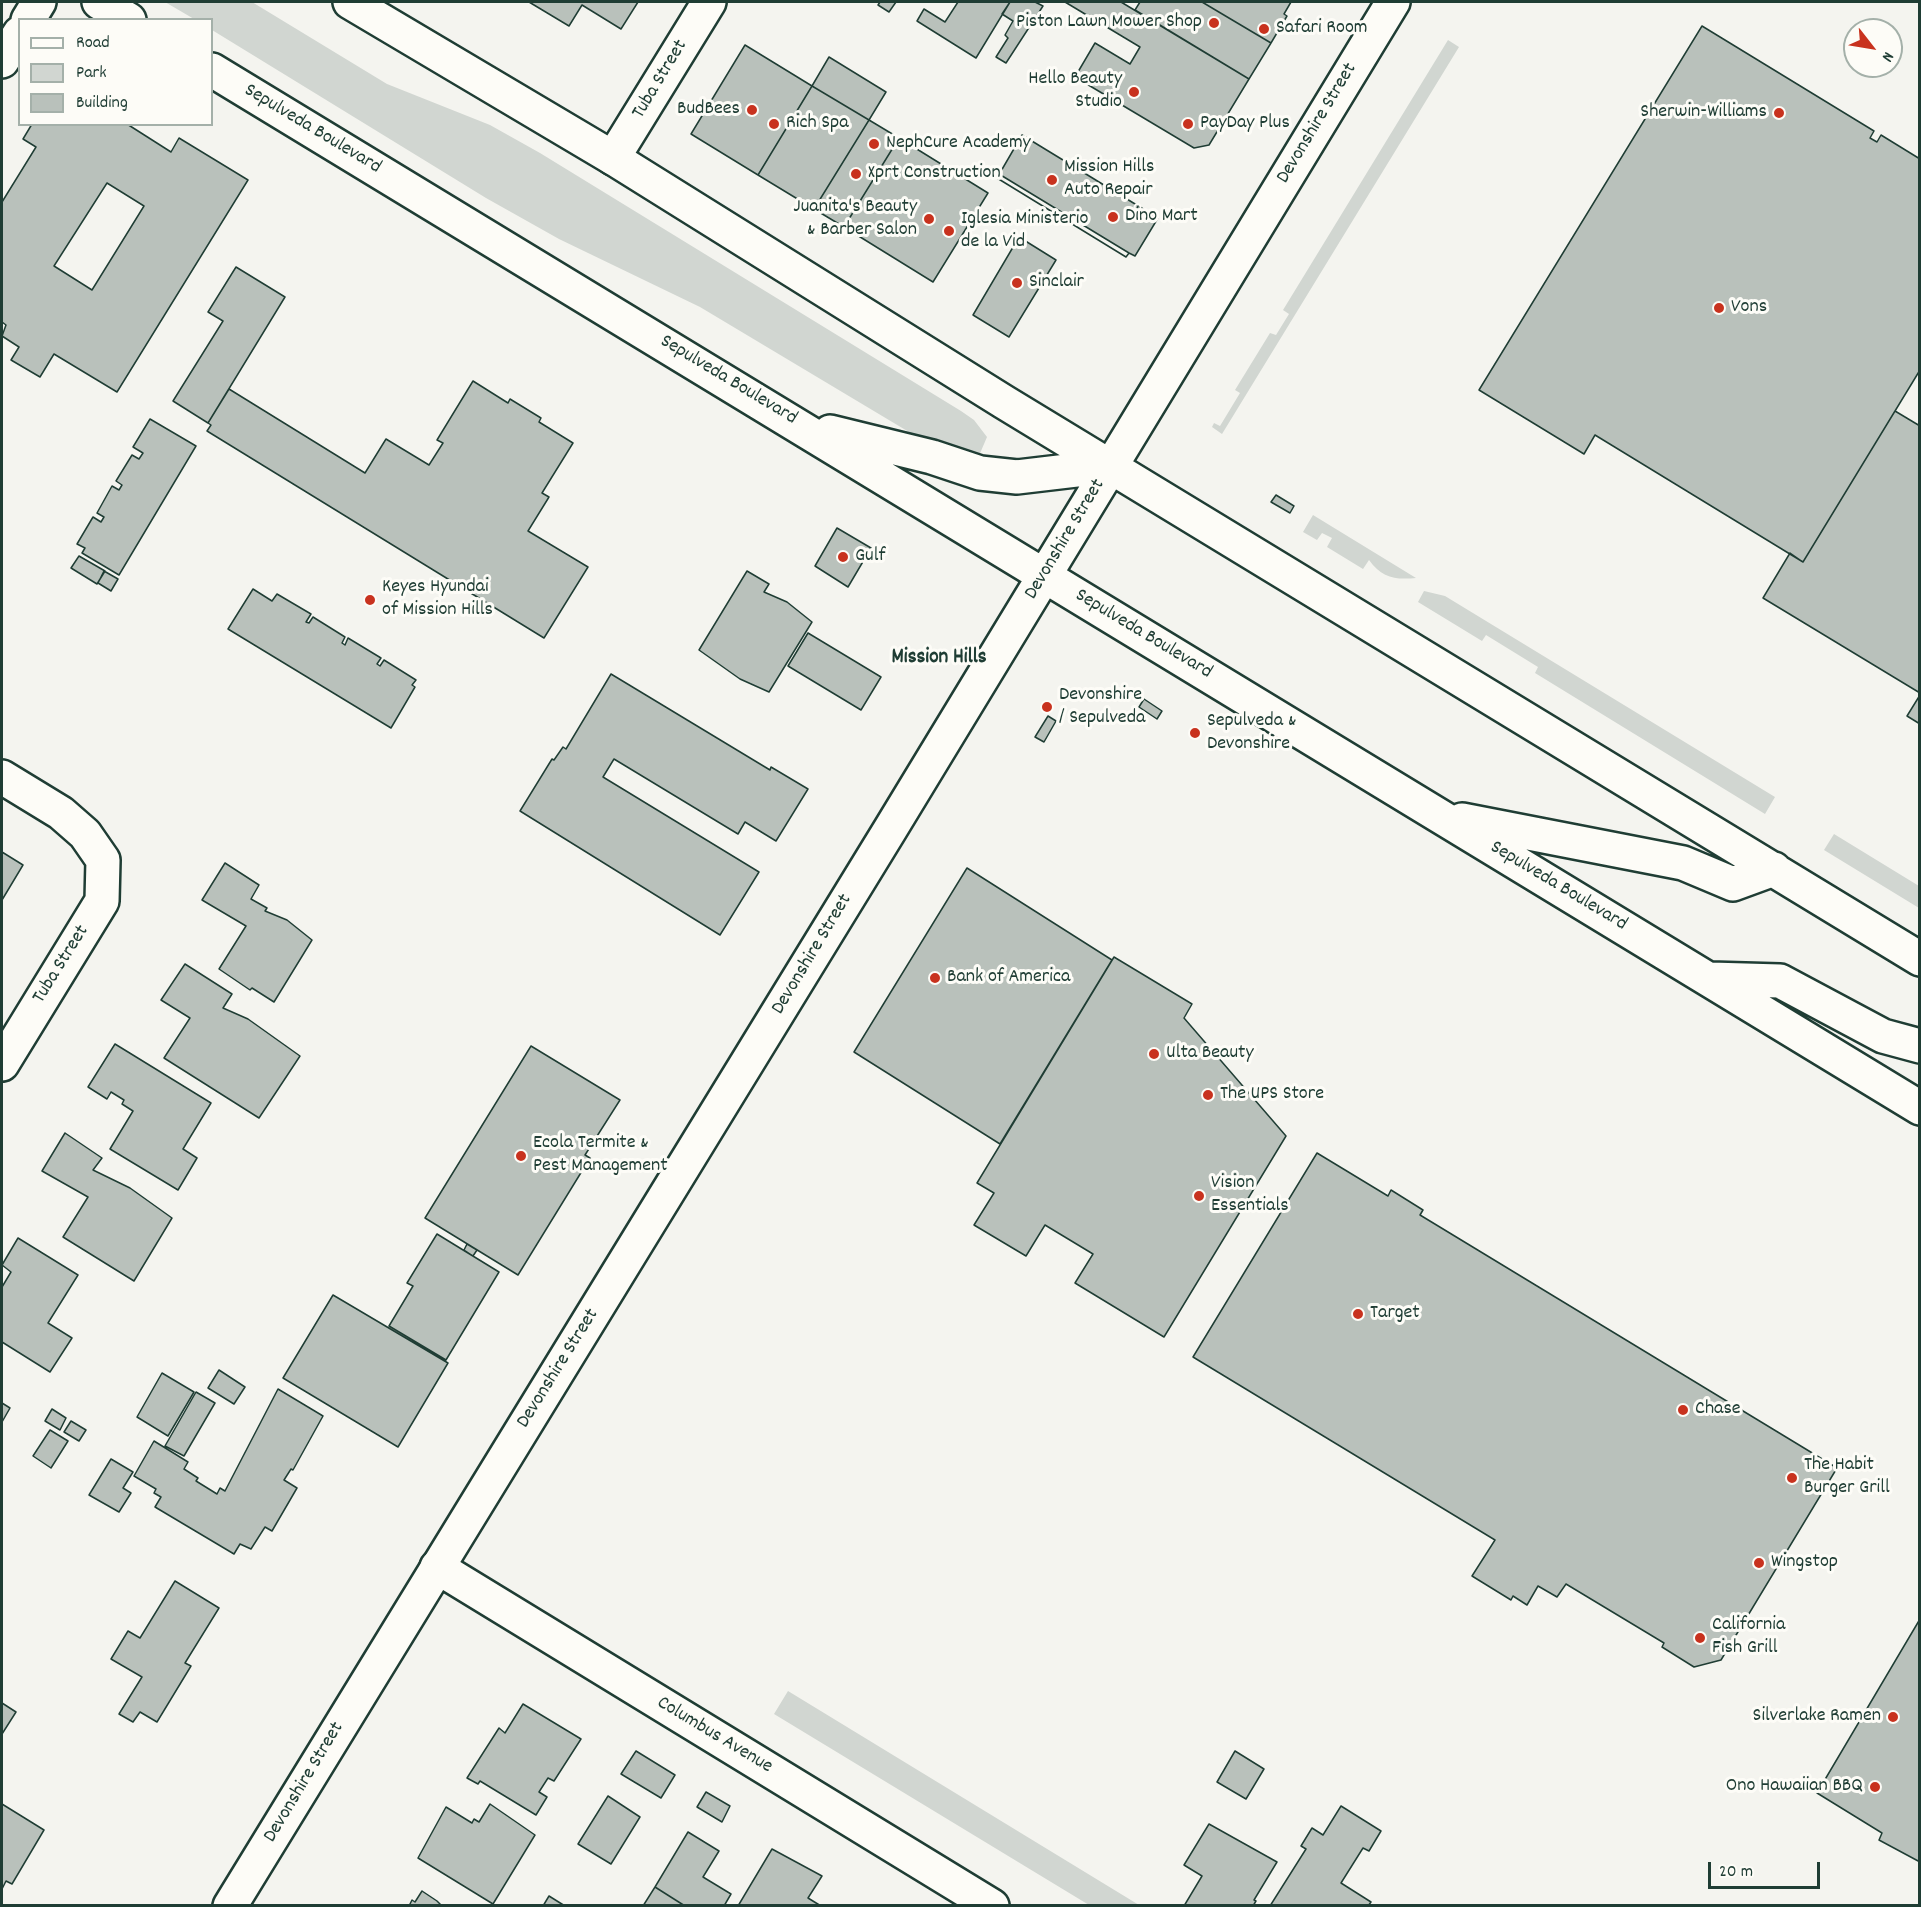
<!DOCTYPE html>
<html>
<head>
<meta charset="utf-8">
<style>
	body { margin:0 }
	#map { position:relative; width:1921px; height:1907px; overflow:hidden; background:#f4f4ef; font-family:Dekko,sans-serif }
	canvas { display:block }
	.frame { position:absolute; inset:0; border:3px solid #1f3d34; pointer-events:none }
	.legend { position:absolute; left:18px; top:18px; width:195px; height:108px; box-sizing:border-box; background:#fdfcf7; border:2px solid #a4b0a9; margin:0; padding:8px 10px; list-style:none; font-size:18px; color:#1f3d34 }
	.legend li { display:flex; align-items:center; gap:12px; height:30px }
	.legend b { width:30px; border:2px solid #a4b0a9 }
	.north { position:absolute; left:1843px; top:18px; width:60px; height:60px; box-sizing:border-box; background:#fdfcf7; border:2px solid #a4b0a9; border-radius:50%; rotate:121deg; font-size:16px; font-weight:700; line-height:24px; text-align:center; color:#1f3d34 }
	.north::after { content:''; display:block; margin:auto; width:21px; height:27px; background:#c8321e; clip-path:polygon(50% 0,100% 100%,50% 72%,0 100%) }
	.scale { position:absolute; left:1708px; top:1862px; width:112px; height:27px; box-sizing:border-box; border:3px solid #1f3d34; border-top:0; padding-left:8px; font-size:18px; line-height:21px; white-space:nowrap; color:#1f3d34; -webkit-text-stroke:4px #fdfcf7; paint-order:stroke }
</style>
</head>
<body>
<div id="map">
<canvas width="1921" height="1907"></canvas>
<div class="frame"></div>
<ul class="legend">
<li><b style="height:8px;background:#fdfcf7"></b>Road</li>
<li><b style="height:16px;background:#d1d6d1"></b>Park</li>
<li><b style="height:16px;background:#b9c1bb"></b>Building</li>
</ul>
<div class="north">N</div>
<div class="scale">20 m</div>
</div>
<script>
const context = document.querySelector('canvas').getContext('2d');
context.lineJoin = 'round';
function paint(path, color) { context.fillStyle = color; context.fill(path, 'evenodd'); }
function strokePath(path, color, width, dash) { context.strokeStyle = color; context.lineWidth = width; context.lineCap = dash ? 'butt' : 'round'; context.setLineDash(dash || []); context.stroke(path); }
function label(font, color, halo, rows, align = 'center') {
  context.font = font + ' Dekko,sans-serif'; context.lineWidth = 6; context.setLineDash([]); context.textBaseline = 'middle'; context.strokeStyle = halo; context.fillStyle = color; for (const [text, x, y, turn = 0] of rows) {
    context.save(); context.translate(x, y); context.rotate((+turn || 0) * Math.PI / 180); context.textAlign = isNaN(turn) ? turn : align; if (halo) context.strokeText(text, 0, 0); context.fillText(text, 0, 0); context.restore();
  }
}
const green = new Path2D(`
	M 165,2 L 252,2 L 387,84 L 490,125 L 540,153 L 961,411 L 974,420 L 987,437 L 978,458 L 924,441 L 700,307 L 559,239 L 486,198 L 212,30 L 212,20 L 194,19 Z
	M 1448,40 L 1459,47 L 1222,434 L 1212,427 L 1214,423 L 1220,426 L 1240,393 L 1235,390 L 1270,333 L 1276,335 L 1289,314 L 1283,310 Z
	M 1313,515 L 1416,578 C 1395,580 1382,578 1369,560 L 1363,569 L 1327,547 L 1332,538 L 1322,533 L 1317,540 L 1303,532 Z
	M 1424,591 L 1445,596 L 1775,797 L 1765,814 L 1535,673 L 1538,667 L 1486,635 L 1482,641 L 1418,602 Z
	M 1834,834 L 1919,886 L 1919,908 L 1824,850 Z
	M 788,1691 L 1139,1905 L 1089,1905 L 774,1714 Z`);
const building = new Path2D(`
	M 529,2 L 638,2 L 621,29 L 582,5 L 569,26 Z
	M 880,2 L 896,2 L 889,12 L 878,5 Z
	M 958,2 L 1010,2 L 976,58 L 917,21 L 924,9 L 945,22 Z
	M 1010,2 L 1035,2 L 1043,6 L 1006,63 L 996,57 L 1008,38 L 1005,35 L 1013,21 L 1002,14 Z
	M 1065,2 L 1121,2 L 1249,79 L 1209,145 L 1194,148 L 1075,77 L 1095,43 L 1130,64 L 1140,47 Z
	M 1140,2 L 1202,2 L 1271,43 L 1249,79 L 1135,10 Z
	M 1202,2 L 1291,2 L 1284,14 L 1287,16 L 1271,43 Z
	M 1702,26 L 1874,131 L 1870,138 L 1877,142 L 1881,135 L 1920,159 L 1920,370 L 1803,562 L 1595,435 L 1584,454 L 1479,390 Z
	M 745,45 L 812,86 L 758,175 L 691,134 Z
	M 829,57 L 886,92 L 869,120 L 812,86 Z
	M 812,86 L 869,120 L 814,209 L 758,175 Z
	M 869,120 L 899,138 L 844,227 L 814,209 Z
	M 32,124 L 127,124 L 171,152 L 179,138 L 248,180 L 117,392 L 54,354 L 40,377 L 11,360 L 19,347 L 2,336 L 6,325 L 2,322 L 2,202 L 36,147 L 23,139 ZM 107,183 L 144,206 L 92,290 L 54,266 Z
	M 1022,135 L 1158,218 L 1135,256 L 1129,253 L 1126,257 L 997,178 Z
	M 899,138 L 988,193 L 933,282 L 844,227 Z
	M 999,174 L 1129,253 L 1126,257 L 997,178 Z
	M 1019,237 L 1056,260 L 1009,337 L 973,315 Z
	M 236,267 L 285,297 L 208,423 L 173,401 L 223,321 L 208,312 Z
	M 473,381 L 508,403 L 510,399 L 541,418 L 539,422 L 573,443 L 542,493 L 549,497 L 528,531 L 588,567 L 544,638 L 207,431 L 211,425 L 208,423 L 229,389 L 365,473 L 386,439 L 429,465 L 443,443 L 437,440 Z
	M 1895,411 L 1920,426 L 1920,693 L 1763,598 L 1790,553 L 1803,562 Z
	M 150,419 L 196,446 L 119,575 L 82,553 L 85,548 L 77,544 L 93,517 L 101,522 L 104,517 L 97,513 L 112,486 L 119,490 L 122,485 L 116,481 L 132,455 L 139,459 L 143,453 L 133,447 Z
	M 1276,495 L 1294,506 L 1290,513 L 1271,502 Z
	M 837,528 L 871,548 L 848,587 L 815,566 Z
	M 79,556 L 105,571 L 97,584 L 71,568 Z
	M 104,571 L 118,579 L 111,591 L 98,583 Z
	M 747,571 L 769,584 L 764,592 L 787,602 L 812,622 L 769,692 L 740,679 L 699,650 Z
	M 253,589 L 272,601 L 277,594 L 311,614 L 306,622 L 309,623 L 313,617 L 345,637 L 342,643 L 345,645 L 348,638 L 381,658 L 377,664 L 380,666 L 384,660 L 416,680 L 412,685 L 415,687 L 391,728 L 228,629 Z
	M 808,633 L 881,677 L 861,710 L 788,666 Z
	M 611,674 L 770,770 L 771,767 L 808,789 L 776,841 L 745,822 L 738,834 L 614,759 L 603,777 L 759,872 L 720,935 L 520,811 L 552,759 L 554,760 L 563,747 L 566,749 Z
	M 1920,695 L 1920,724 L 1907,716 Z
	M 1144,699 L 1162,711 L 1157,719 L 1139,707 Z
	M 1048,716 L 1056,721 L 1044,742 L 1035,737 Z
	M 2,852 L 23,865 L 2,900 Z
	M 225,863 L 259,885 L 251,899 L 267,908 L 265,911 L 287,920 L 312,940 L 274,1002 L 252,988 L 250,990 L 219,969 L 246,926 L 202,900 Z
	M 967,868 L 1112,960 L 1000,1144 L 854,1052 Z
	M 1114,957 L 1192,1004 L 1184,1018 L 1286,1136 L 1164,1337 L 1075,1283 L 1093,1254 L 1045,1225 L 1026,1256 L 974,1225 L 994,1193 L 977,1183 Z
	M 185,964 L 232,994 L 223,1008 L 248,1019 L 300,1056 L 259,1118 L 164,1058 L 190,1018 L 161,1000 Z
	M 115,1044 L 211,1103 L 183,1149 L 197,1158 L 178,1190 L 110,1149 L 133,1111 L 122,1104 L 124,1100 L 111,1092 L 107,1099 L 88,1087 Z
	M 531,1046 L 620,1100 L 585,1155 L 590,1158 L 518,1275 L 425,1218 Z
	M 65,1133 L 102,1158 L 93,1170 L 130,1188 L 172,1218 L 134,1281 L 63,1237 L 88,1197 L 42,1171 Z
	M 1317,1153 L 1388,1196 L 1391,1190 L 1423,1210 L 1420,1215 L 1837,1468 L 1721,1660 L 1694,1667 L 1662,1647 L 1664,1643 L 1566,1584 L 1557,1597 L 1538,1586 L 1527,1605 L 1513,1596 L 1511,1600 L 1472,1576 L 1495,1540 L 1193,1357 Z
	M 437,1234 L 499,1272 L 446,1360 L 389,1326 L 413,1286 L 407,1283 Z
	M 18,1238 L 78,1275 L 48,1323 L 72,1338 L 50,1372 L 2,1342 L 2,1287 L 11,1272 L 2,1265 Z
	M 467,1244 L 477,1250 L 473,1256 L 464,1250 Z
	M 333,1295 L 448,1363 L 398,1447 L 283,1378 Z
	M 219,1370 L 245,1387 L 234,1404 L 208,1388 Z
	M 162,1373 L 194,1392 L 168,1436 L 137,1417 Z
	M 278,1389 L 323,1416 L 293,1470 L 291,1469 L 284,1480 L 297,1488 L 272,1531 L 265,1527 L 251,1549 L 240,1544 L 234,1554 L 155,1507 L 161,1497 L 154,1493 L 156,1489 L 134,1476 L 154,1441 L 188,1462 L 184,1469 L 198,1478 L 196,1481 L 217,1494 L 220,1488 L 225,1491 Z
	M 196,1392 L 215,1403 L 184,1456 L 165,1446 Z
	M 2,1403 L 10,1408 L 2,1422 Z
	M 52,1409 L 66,1418 L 60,1430 L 45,1421 Z
	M 71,1421 L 86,1430 L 79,1441 L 64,1432 Z
	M 50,1430 L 68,1441 L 51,1468 L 33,1456 Z
	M 111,1459 L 133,1472 L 123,1488 L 131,1493 L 119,1512 L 89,1495 Z
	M 175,1581 L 219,1608 L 185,1663 L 191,1666 L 157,1722 L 140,1712 L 133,1722 L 119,1714 L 142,1677 L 111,1659 L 128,1631 L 140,1638 Z
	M 1920,1619 L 1920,1862 L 1879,1840 L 1882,1833 L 1817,1793 Z
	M 2,1703 L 16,1712 L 2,1734 Z
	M 523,1704 L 581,1739 L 554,1781 L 548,1778 L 539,1792 L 547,1797 L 536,1815 L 480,1781 L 478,1784 L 467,1778 L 499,1728 L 505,1733 Z
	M 636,1751 L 675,1775 L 661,1798 L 621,1774 Z
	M 1235,1751 L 1264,1769 L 1246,1799 L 1217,1782 Z
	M 706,1792 L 730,1806 L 722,1822 L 697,1807 Z
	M 608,1796 L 640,1817 L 611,1864 L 578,1844 Z
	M 2,1804 L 44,1830 L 12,1884 L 6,1881 L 2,1889 Z
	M 490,1804 L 535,1835 L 493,1904 L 418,1858 L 446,1807 L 472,1823 L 474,1819 L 479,1822 Z
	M 1341,1806 L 1381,1831 L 1369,1851 L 1363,1848 L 1341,1883 L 1371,1902 L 1368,1906 L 1270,1906 L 1306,1849 L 1301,1846 L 1312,1828 L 1323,1835 Z
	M 1209,1824 L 1277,1862 L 1254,1900 L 1256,1901 L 1253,1906 L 1184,1906 L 1202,1876 L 1184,1865 Z
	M 688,1832 L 719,1851 L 703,1877 L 731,1894 L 724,1906 L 685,1906 L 655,1887 Z
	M 772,1849 L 822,1876 L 808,1898 L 821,1906 L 738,1906 Z
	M 655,1887 L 685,1906 L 643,1906 Z
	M 422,1891 L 437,1901 L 442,1906 L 409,1906 L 412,1900 L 415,1902 Z
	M 549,1896 L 565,1906 L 543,1906 Z`);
const minor = new Path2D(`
	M 28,20 L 39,2
	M 2,61 L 20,33
	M 613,158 L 709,2
	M 2,777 L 61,813 L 85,834 L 103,860 L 102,901 L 2,1064
	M 437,1567 L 992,1906`);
const primary = new Path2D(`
	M 99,2 L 129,20
	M 350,2 L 613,158 L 1004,402 L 1920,959
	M 212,70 C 781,415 1352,758 1920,1108
	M 830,432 L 932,457 L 980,473 L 1017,477 L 1110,466
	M 1462,820 L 1683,863 L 1733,884 L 1774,869
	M 1710,979 L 1780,981 L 1883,1036 L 1920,1046
	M 230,1906 L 891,828 L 1393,2`);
const markers = [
	[1214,23,6,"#c8321e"],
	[1264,29,6,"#c8321e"],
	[1134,92,6,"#c8321e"],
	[752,110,6,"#c8321e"],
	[1779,113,6,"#c8321e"],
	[774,124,6,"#c8321e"],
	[1188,124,6,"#c8321e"],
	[874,144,6,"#c8321e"],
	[856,174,6,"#c8321e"],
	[1052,180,6,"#c8321e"],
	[1113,217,6,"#c8321e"],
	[929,219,6,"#c8321e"],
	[949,231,6,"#c8321e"],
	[1017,283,6,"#c8321e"],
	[1719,308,6,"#c8321e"],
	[843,557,6,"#c8321e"],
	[370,600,6,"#c8321e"],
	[1047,707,6,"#c8321e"],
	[1195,733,6,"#c8321e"],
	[935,978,6,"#c8321e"],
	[1154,1054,6,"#c8321e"],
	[1208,1095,6,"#c8321e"],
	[521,1156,6,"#c8321e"],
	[1199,1196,6,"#c8321e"],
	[1358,1314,6,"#c8321e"],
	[1683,1410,6,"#c8321e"],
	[1792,1478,6,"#c8321e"],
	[1759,1563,6,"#c8321e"],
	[1700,1638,6,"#c8321e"],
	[1893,1717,6,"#c8321e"],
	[1875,1787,6,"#c8321e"]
];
const poiNames = [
	["Piston Lawn Mower Shop",1202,23,"right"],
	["Safari Room",1276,29],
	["Hello Beauty",1122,80,"right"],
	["Studio",1122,103,"right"],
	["BudBees",740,110,"right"],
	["Sherwin-Williams",1767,113,"right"],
	["Rich Spa",786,124],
	["PayDay Plus",1200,124],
	["NephCure Academy",886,144],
	["Mission Hills",1064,168],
	["Auto Repair",1064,191],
	["Xprt Construction",868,174],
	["Juanita's Beauty",917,208,"right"],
	["& Barber Salon",917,231,"right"],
	["Dino Mart",1125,217],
	["Iglesia Ministerio",961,220],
	["de la Vid",961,243],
	["Sinclair",1029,283],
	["Vons",1731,308],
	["Gulf",855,557],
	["Keyes Hyundai",382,588],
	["of Mission Hills",382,611],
	["Devonshire",1059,696],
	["/ Sepulveda",1059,719],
	["Sepulveda &",1207,722],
	["Devonshire",1207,745],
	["Bank of America",947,978],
	["Ulta Beauty",1166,1054],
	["The UPS Store",1220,1095],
	["Ecola Termite &",533,1144],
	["Pest Management",533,1167],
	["Vision",1211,1184],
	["Essentials",1211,1207],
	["Target",1370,1314],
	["Chase",1695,1410],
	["The Habit",1804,1466],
	["Burger Grill",1804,1489],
	["Wingstop",1771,1563],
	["California",1712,1626],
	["Fish Grill",1712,1649],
	["Silverlake Ramen",1881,1717,"right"],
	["Ono Hawaiian BBQ",1863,1787,"right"]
];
const streetNames = [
	["Tuba Street",661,80,-59],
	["Devonshire Street",1318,124,-59],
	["Sepulveda Boulevard",312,130,31],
	["Sepulveda Boulevard",728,381,31],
	["Devonshire Street",1066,540,-59],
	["Sepulveda Boulevard",1143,635,31],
	["Sepulveda Boulevard",1558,887,31],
	["Devonshire Street",813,955,-59],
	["Tuba Street",62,965,-58],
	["Devonshire Street",559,1369,-58],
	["Columbus Avenue",714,1736,31],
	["Devonshire Street",305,1783,-59]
];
const neighbourhoodNames = [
	["Mission Hills",939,659]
];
paint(green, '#d1d6d1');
paint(building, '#b9c1bb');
strokePath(building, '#1f3d34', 1.5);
strokePath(minor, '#1f3d34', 38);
strokePath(primary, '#1f3d34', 38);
strokePath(minor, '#fdfcf7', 33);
strokePath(primary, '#fdfcf7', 33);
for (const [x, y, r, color] of markers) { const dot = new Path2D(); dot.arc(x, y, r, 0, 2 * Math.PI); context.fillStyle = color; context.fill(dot); strokePath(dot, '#fdfcf7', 2); }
label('20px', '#1f3d34', '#fdfcf7', poiNames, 'left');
label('20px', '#1f3d34', '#fdfcf7', streetNames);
label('bold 21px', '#1f3d34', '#fdfcf7', neighbourhoodNames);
</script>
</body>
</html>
